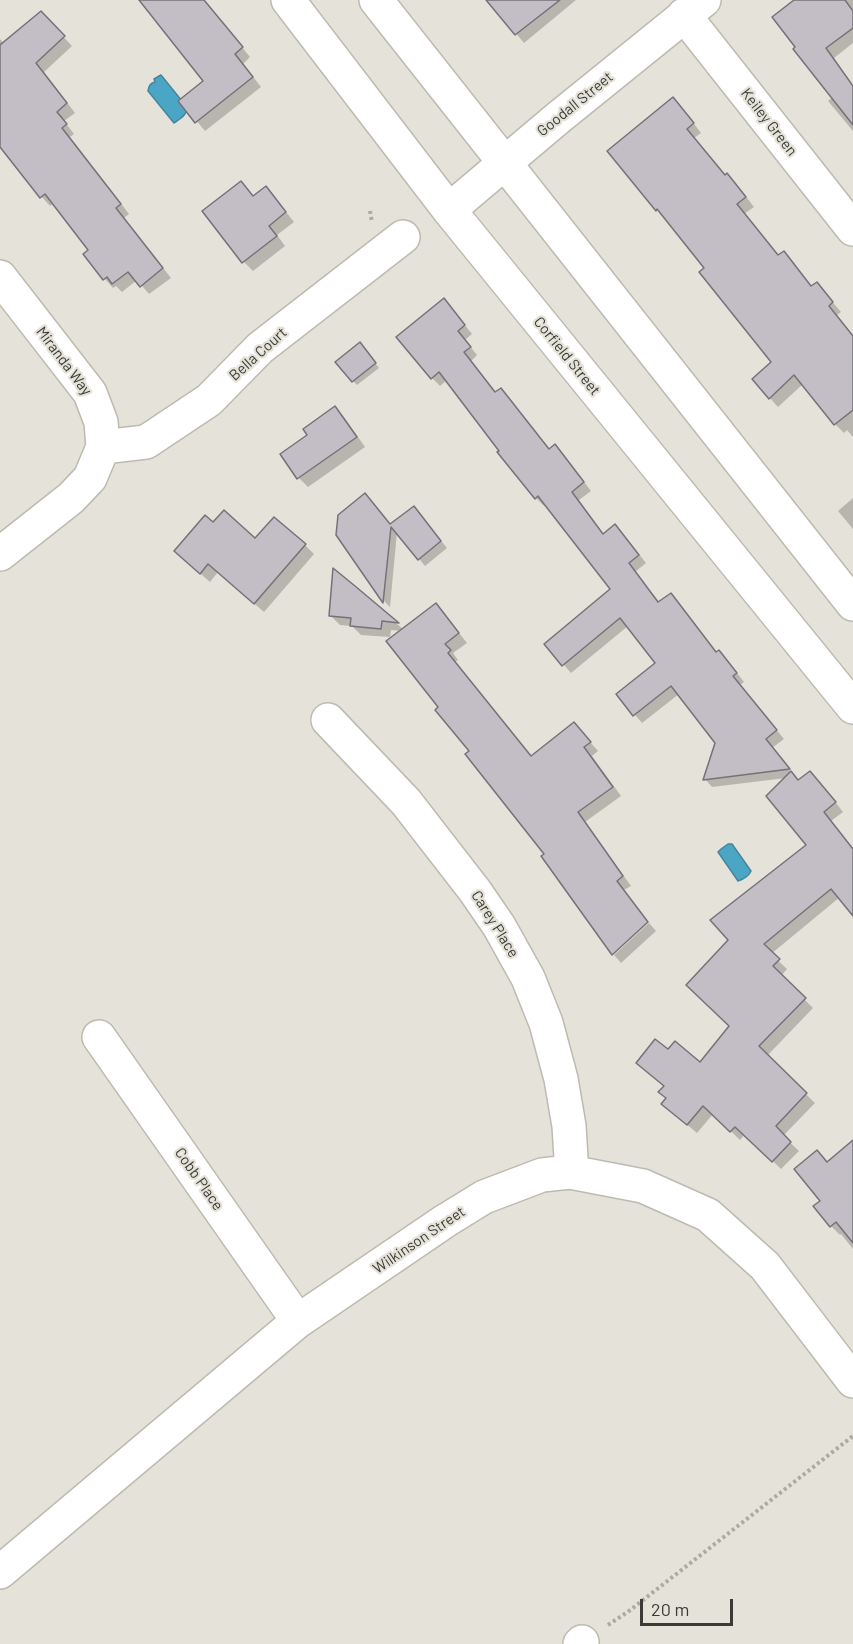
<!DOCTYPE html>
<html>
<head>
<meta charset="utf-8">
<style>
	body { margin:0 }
	#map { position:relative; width:853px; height:1644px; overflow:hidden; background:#e5e3d9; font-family:Barlow,sans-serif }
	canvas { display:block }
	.scale { position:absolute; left:640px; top:1599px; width:93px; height:27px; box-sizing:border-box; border:3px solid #3b3a36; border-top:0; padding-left:8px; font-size:18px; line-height:21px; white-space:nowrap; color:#3b3a36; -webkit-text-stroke:4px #e5e3d9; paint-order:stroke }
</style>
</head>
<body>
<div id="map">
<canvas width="853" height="1644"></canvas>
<div class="scale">20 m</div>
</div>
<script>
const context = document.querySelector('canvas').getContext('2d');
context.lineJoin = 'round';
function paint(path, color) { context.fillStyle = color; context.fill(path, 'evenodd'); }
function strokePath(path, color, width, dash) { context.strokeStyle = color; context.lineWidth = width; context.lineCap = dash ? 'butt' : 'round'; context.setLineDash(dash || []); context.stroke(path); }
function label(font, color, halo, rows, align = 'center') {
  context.font = font + ' Barlow,sans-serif'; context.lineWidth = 4.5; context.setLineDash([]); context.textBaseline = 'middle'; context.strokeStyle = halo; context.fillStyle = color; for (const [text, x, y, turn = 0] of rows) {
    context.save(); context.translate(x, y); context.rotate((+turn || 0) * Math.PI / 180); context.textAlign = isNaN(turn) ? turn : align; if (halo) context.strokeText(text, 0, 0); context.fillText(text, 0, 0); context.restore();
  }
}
const water = new Path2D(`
	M 161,75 L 186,106 C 189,114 180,119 174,123 L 148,91 C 149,86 150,83 155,82 L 154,79 Z
	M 728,844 L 732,844 L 751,871 C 749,876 744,879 738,881 L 736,878 L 718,852 L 721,849 Z`);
const shadow = new Path2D(`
	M 141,0 L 204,0 L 250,57 L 243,64 L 261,87 L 205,131 L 180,101 L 205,81 Z
	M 488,0 L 576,0 L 524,43 Z
	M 796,0 L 853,0 L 853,43 L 834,58 L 853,86 L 853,131 L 828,101 L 833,97 Z
	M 41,13 L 72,46 L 44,72 L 75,113 L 64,121 L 74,134 L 70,137 L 129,214 L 124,218 L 171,278 L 149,294 L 137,280 L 122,292 L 116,286 L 113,288 L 105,279 L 85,254 L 91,250 L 54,203 L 50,206 L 42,197 L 0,145 L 0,39 L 4,44 Z
	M 682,108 L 701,133 L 694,138 L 726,176 L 727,175 L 736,184 L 754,207 L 744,214 L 779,257 L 792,262 L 812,287 L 817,284 L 841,312 L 837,315 L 853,336 L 853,437 L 847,430 L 844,433 L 835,424 L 803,384 L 778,407 L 770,398 L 774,362 L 706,268 L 609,151 Z
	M 266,188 L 275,198 L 294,222 L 277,235 L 285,246 L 253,271 L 244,262 L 254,197 Z
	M 451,308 L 472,334 L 465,340 L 477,355 L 471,361 L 496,393 L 550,450 L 563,454 L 591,491 L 579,500 L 604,535 L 615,526 L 623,534 L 646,563 L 635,572 L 660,603 L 671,595 L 679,603 L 717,654 L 727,660 L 744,682 L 740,685 L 784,739 L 772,748 L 795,777 L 799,781 L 819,781 L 843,812 L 831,821 L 853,849 L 853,913 L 840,897 L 771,954 L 787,969 L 781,976 L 813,1008 L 767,1056 L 815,1103 L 783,1136 L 799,1151 L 781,1169 L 745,1134 L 740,1140 L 713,1114 L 697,1133 L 672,1112 L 665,1087 L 668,1051 L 700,1064 L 731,1026 L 730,940 L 808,845 L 786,778 L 712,787 L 705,779 L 717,742 L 679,694 L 642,723 L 618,695 L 657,663 L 628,626 L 571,673 L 546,644 L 612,589 L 546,504 L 544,506 L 536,498 L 447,380 L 440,386 L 432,378 Z
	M 364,349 L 379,368 L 357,385 L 353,381 Z
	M 335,408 L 344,417 L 365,447 L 308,487 L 299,478 L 309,435 Z
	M 853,498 L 853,529 L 838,511 Z
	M 420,515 L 447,548 L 425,566 L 397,532 L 390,607 L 385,602 L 338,535 L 391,526 Z
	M 213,524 L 256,540 L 305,545 L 314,554 L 264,612 L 218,572 L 210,582 L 185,560 Z
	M 335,571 L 404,630 L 436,605 L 444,614 L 467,643 L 453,653 L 458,660 L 455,662 L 532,757 L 574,724 L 598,751 L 592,756 L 621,796 L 585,822 L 631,886 L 624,890 L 647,920 L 612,953 L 546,854 L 440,708 L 402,631 L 391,630 L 390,637 L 361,635 L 352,626 L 340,625 L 331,616 Z
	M 649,923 L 656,931 L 621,963 L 614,955 Z
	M 828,1163 L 853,1163 L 853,1249 L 841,1234 L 840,1235 L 831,1226 L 823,1201 Z`);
const building = new Path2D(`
	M 139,0 L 204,0 L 243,47 L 235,54 L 253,77 L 195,123 L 178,101 L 203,81 Z
	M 486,0 L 560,0 L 515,35 Z
	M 794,0 L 845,0 L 853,11 L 853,28 L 826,48 L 853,86 L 853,125 L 793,49 L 795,47 L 772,17 Z
	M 41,11 L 65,36 L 36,63 L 67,103 L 57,112 L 67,124 L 62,128 L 121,204 L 116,208 L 163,268 L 140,287 L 128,272 L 112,284 L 107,277 L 103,280 L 83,254 L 88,250 L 45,194 L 40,198 L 0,147 L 0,45 Z
	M 673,97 L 694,123 L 687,129 L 725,175 L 727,173 L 746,197 L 737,204 L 778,255 L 784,251 L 811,286 L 817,282 L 833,302 L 829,306 L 853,336 L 853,410 L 834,425 L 794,375 L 769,399 L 752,379 L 771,362 L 699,272 L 704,268 L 657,209 L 656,211 L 607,151 Z
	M 241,181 L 253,196 L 266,186 L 286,212 L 269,226 L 277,236 L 242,263 L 202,211 Z
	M 444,298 L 465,325 L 458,331 L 471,347 L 464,352 L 495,392 L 501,388 L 549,449 L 555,444 L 584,482 L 572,492 L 603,534 L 615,524 L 639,555 L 629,563 L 658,602 L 671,593 L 716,652 L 719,650 L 737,673 L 733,676 L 777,730 L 766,739 L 790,769 L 703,780 L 715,743 L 671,686 L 633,716 L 616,694 L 655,663 L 620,618 L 562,666 L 544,644 L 610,589 L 544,504 L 538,496 L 535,499 L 497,452 L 499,451 L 439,372 L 431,379 L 396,337 Z
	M 360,342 L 376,363 L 352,382 L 335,362 Z
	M 335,406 L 357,437 L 297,479 L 280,454 L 307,435 L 303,429 Z
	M 365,493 L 390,524 L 414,506 L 441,541 L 418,560 L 391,527 L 383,603 L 336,535 L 338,515 Z
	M 224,510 L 255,538 L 274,517 L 306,544 L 254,604 L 208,564 L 200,574 L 174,551 L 205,515 L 213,522 Z
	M 333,568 L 355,586 L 399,623 L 382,621 L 381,629 L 350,626 L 351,618 L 329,616 Z
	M 436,603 L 459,633 L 445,644 L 451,650 L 448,653 L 531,756 L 574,722 L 591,742 L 584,747 L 613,787 L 578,812 L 623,876 L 617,881 L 648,922 L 612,955 L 541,856 L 544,854 L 465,754 L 469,751 L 435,710 L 438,707 L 386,641 Z
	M 791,771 L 798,780 L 810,771 L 836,802 L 824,812 L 853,849 L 853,916 L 831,889 L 764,944 L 780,959 L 773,966 L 806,998 L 759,1046 L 807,1093 L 776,1126 L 791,1142 L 772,1162 L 735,1127 L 730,1132 L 703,1106 L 687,1125 L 661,1104 L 666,1098 L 658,1092 L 664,1086 L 636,1063 L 655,1039 L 668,1049 L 675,1041 L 700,1062 L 729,1026 L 686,985 L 728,940 L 710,920 L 806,845 L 766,796 Z
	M 853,1140 L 853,1243 L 836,1222 L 830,1227 L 813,1206 L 820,1201 L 794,1169 L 817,1150 L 827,1162 Z`);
const path = new Path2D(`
	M 370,211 L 372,222
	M 608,1625 L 629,1611 L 853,1436`);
const minor = new Path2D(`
	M 684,15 L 853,229
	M 449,210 L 558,118 L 704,0
	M 0,277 L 90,393 L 101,422 L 103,447 L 90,478 L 71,498 L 0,554
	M 103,447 L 146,442 L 209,400 L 260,348 L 403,237
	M 328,720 L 406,802 L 475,891 L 499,926 L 528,978 L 546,1023 L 561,1079 L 569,1126 L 571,1158 L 570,1172
	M 99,1037 L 298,1321
	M 0,1572 L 298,1321 L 445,1221 L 484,1197 L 542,1175 L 570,1172 L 643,1186 L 708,1215 L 765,1266 L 853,1381
	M 580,1644 L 582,1642`);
const major = new Path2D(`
	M 288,0 L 449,210 L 853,707
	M 376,0 L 853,604`);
const streetNames = [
	["Goodall Street",575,104,-39],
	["Keiley Green",769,122,52],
	["Bella Court",258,354,-42],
	["Corfield Street",567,356,51],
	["Miranda Way",64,361,53],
	["Carey Place",495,924,58],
	["Cobb Place",199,1179,55],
	["Wilkinson Street",419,1240,-34]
];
paint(water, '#4ba6c6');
strokePath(water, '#46869b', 1.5);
paint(shadow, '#0003');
paint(building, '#c3bdc6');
strokePath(building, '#767179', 1.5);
strokePath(minor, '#bdbab1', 36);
strokePath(major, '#bdbab1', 36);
strokePath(path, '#acaaa2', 4, [3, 3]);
strokePath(minor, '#fff', 33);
strokePath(major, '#fff', 33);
label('15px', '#3b3a36', '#e5e3d9', streetNames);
</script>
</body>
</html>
